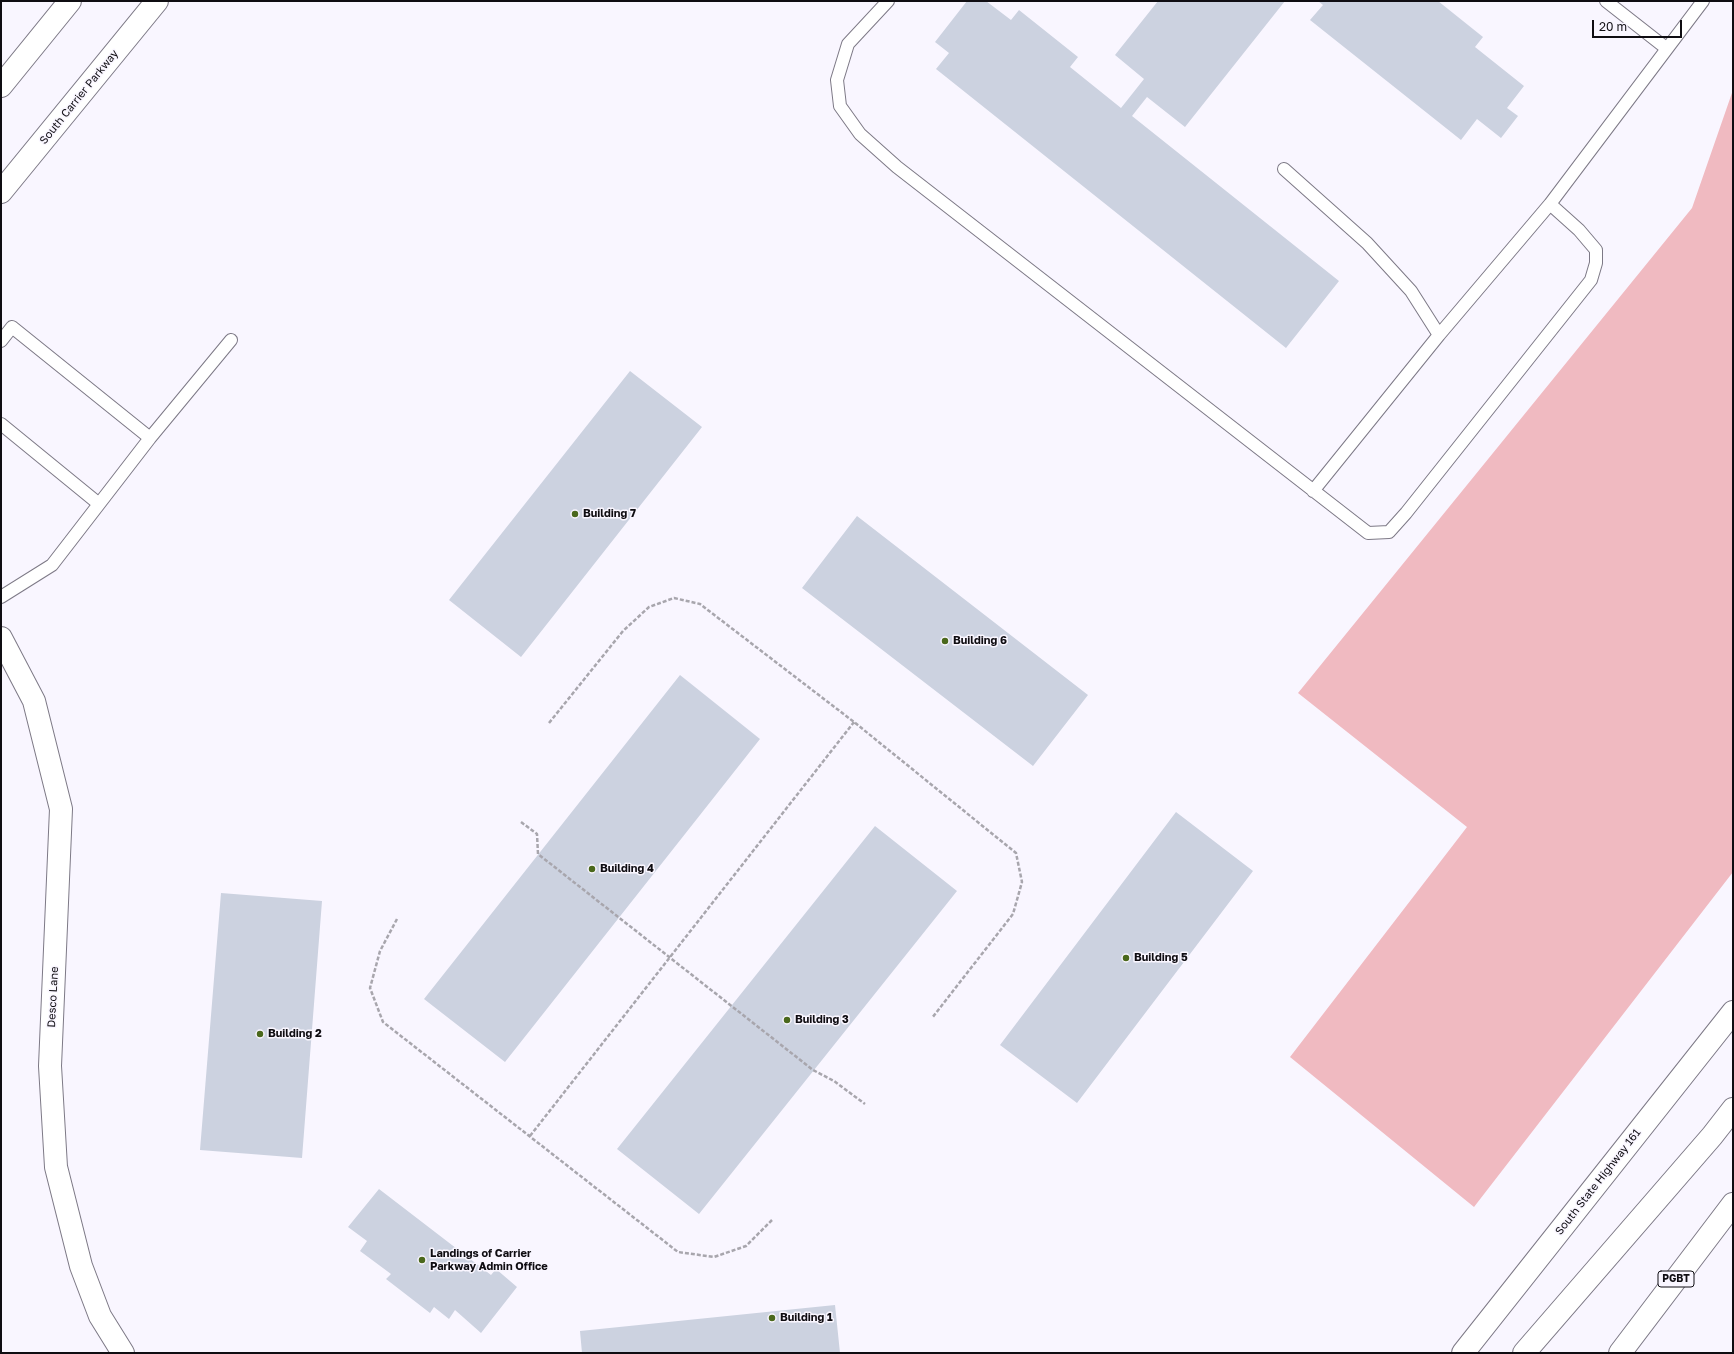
<!DOCTYPE html>
<html>
<head>
<meta charset="utf-8">
<style>
	body { margin:0 }
	#map { position:relative; width:1734px; height:1354px; overflow:hidden; background:#f9f6ff; font-family:"Golos Text",sans-serif }
	canvas { display:block }
	.frame { position:absolute; inset:0; border:2px solid #0f0d12; pointer-events:none }
	.scale { position:absolute; left:1592px; top:20px; width:90px; height:18px; box-sizing:border-box; border:2px solid #0f0d12; border-top:0; padding-left:5px; font-size:12px; line-height:14px; white-space:nowrap; color:#0f0d12; -webkit-text-stroke:3px #f9f6ff; paint-order:stroke }
</style>
</head>
<body>
<div id="map">
<canvas width="1734" height="1354"></canvas>
<div class="frame"></div>
<div class="scale">20 m</div>
</div>
<script>
const context = document.querySelector('canvas').getContext('2d');
context.lineJoin = 'round';
function paint(path, color) { context.fillStyle = color; context.fill(path, 'evenodd'); }
function strokePath(path, color, width, dash) { context.strokeStyle = color; context.lineWidth = width; context.lineCap = dash ? 'butt' : 'round'; context.setLineDash(dash || []); context.stroke(path); }
function label(font, color, halo, rows, align = 'center') {
  context.font = font + ' "Golos Text",sans-serif'; context.lineWidth = 3; context.setLineDash([]); context.textBaseline = 'middle'; context.strokeStyle = halo; context.fillStyle = color; for (const [text, x, y, turn = 0] of rows) {
    context.save(); context.translate(x, y); context.rotate((+turn || 0) * Math.PI / 180); context.textAlign = isNaN(turn) ? turn : align; if (halo) context.strokeText(text, 0, 0); context.fillText(text, 0, 0); context.restore();
  }
}
const green = new Path2D(`
	M 1733,90 L 1733,872 L 1474,1207 L 1290,1057 L 1467,827 L 1298,693 L 1692,208 Z`);
const building = new Path2D(`
	M 967,1 L 986,1 L 1011,20 L 1019,10 L 1078,57 L 1070,67 L 1121,108 L 1144,79 L 1115,55 L 1158,1 L 1285,1 L 1185,127 L 1147,97 L 1132,116 L 1339,281 L 1286,348 L 936,69 L 949,53 L 935,42 Z
	M 1318,1 L 1438,1 L 1483,37 L 1475,47 L 1524,86 L 1507,108 L 1518,116 L 1501,138 L 1477,119 L 1461,140 L 1310,20 L 1323,5 Z
	M 630,371 L 702,427 L 521,657 L 449,600 Z
	M 857,516 L 1088,695 L 1033,766 L 802,588 Z
	M 680,675 L 760,739 L 505,1062 L 424,999 Z
	M 1176,812 L 1253,871 L 1077,1103 L 1000,1045 Z
	M 875,826 L 957,891 L 699,1214 L 617,1149 Z
	M 221,893 L 322,901 L 302,1158 L 200,1150 Z
	M 379,1189 L 491,1275 L 496,1269 L 517,1287 L 481,1333 L 455,1310 L 449,1319 L 434,1307 L 430,1313 L 386,1279 L 391,1274 L 360,1251 L 367,1241 L 348,1227 Z
	M 835,1305 L 840,1353 L 582,1353 L 580,1331 Z`);
const path = new Path2D(`
	M 549,723 L 623,631 L 649,607 L 674,598 L 700,604 L 854,722 L 1016,853 L 1022,882 L 1013,914 L 932,1018
	M 521,822 L 537,834 L 538,854 L 813,1070 L 834,1081 L 865,1104
	M 397,919 L 380,951 L 370,988 L 383,1022 L 678,1252 L 714,1257 L 746,1246 L 772,1220
	M 530,1136 L 854,722`);
const service = new Path2D(`
	M 888,1 L 848,44 L 837,80 L 840,106 L 860,134 L 897,167 L 1368,533 L 1389,532 L 1406,513 L 1591,280 L 1596,263 L 1596,250 L 1579,230 L 1550,204 L 1703,1
	M 1606,1 L 1666,48
	M 1284,169 L 1367,243 L 1411,291 L 1439,335 L 1313,491
	M 1439,335 L 1550,204
	M 1,341 L 12,327 L 150,438
	M 1,424 L 99,504
	M 1,597 L 52,565 L 150,438 L 231,340`);
const tertiary = new Path2D(`
	M 1,638 L 34,701 L 61,809 L 50,1066 L 56,1167 L 81,1266 L 100,1316 L 123,1353`);
const secondary = new Path2D(`
	M 1,86 L 70,1
	M 1,192 L 157,1
	M 1463,1353 L 1733,1012`);
const motorway = new Path2D(`
	M 1524,1353 L 1712,1136 L 1733,1109
	M 1620,1353 L 1733,1204`);
const markers = [
	[575,514,4,"#4a681c"],
	[945,641,4,"#4a681c"],
	[592,869,4,"#4a681c"],
	[1126,958,4,"#4a681c"],
	[787,1020,4,"#4a681c"],
	[260,1034,4,"#4a681c"],
	[422,1260,4,"#4a681c"],
	[772,1318,4,"#4a681c"]
];
const shields = [
	[1676,1279,36]
];
const shieldNames = [
	["PGBT",1676,1279]
];
const streetNames = [
	["South Carrier Parkway",79,97,-51],
	["Desco Lane",53,997,-87],
	["South State Highway 161",1598,1182,-52]
];
const poiNames = [
	["Building 7",583,514],
	["Building 6",953,641],
	["Building 4",600,869],
	["Building 5",1134,958],
	["Building 3",795,1020],
	["Building 2",268,1034],
	["Landings of Carrier",430,1254],
	["Parkway Admin Office",430,1267],
	["Building 1",780,1318]
];
paint(green, '#f0bac1');
paint(building, '#ccd2e0');
strokePath(service, '#7d7986', 14);
strokePath(tertiary, '#7d7986', 24);
strokePath(secondary, '#7d7986', 24);
strokePath(motorway, '#7d7986', 24);
strokePath(path, '#a8a6ad', 2.5, [4, 2]);
strokePath(service, '#fff', 12);
strokePath(tertiary, '#fff', 22);
strokePath(secondary, '#fff', 22);
strokePath(motorway, '#fff', 22);
for (const [x, y, r, color] of markers) { const dot = new Path2D(); dot.arc(x, y, r, 0, 2 * Math.PI); context.fillStyle = color; context.fill(dot); strokePath(dot, '#f9f6ff', 1.5); }
for (const [x, y, w] of shields) { const box = new Path2D(); box.roundRect(x - w / 2, y - 8, w, 16, 3); context.fillStyle = '#f9f6ff'; context.fill(box); strokePath(box, '#0f0d12', 1); }
label('bold 10px', '#0f0d12', null, shieldNames);
label('11px', '#0f0d12', '#f9f6ff', streetNames);
label('bold 11px', '#0f0d12', '#f9f6ff', poiNames, 'left');
</script>
</body>
</html>
